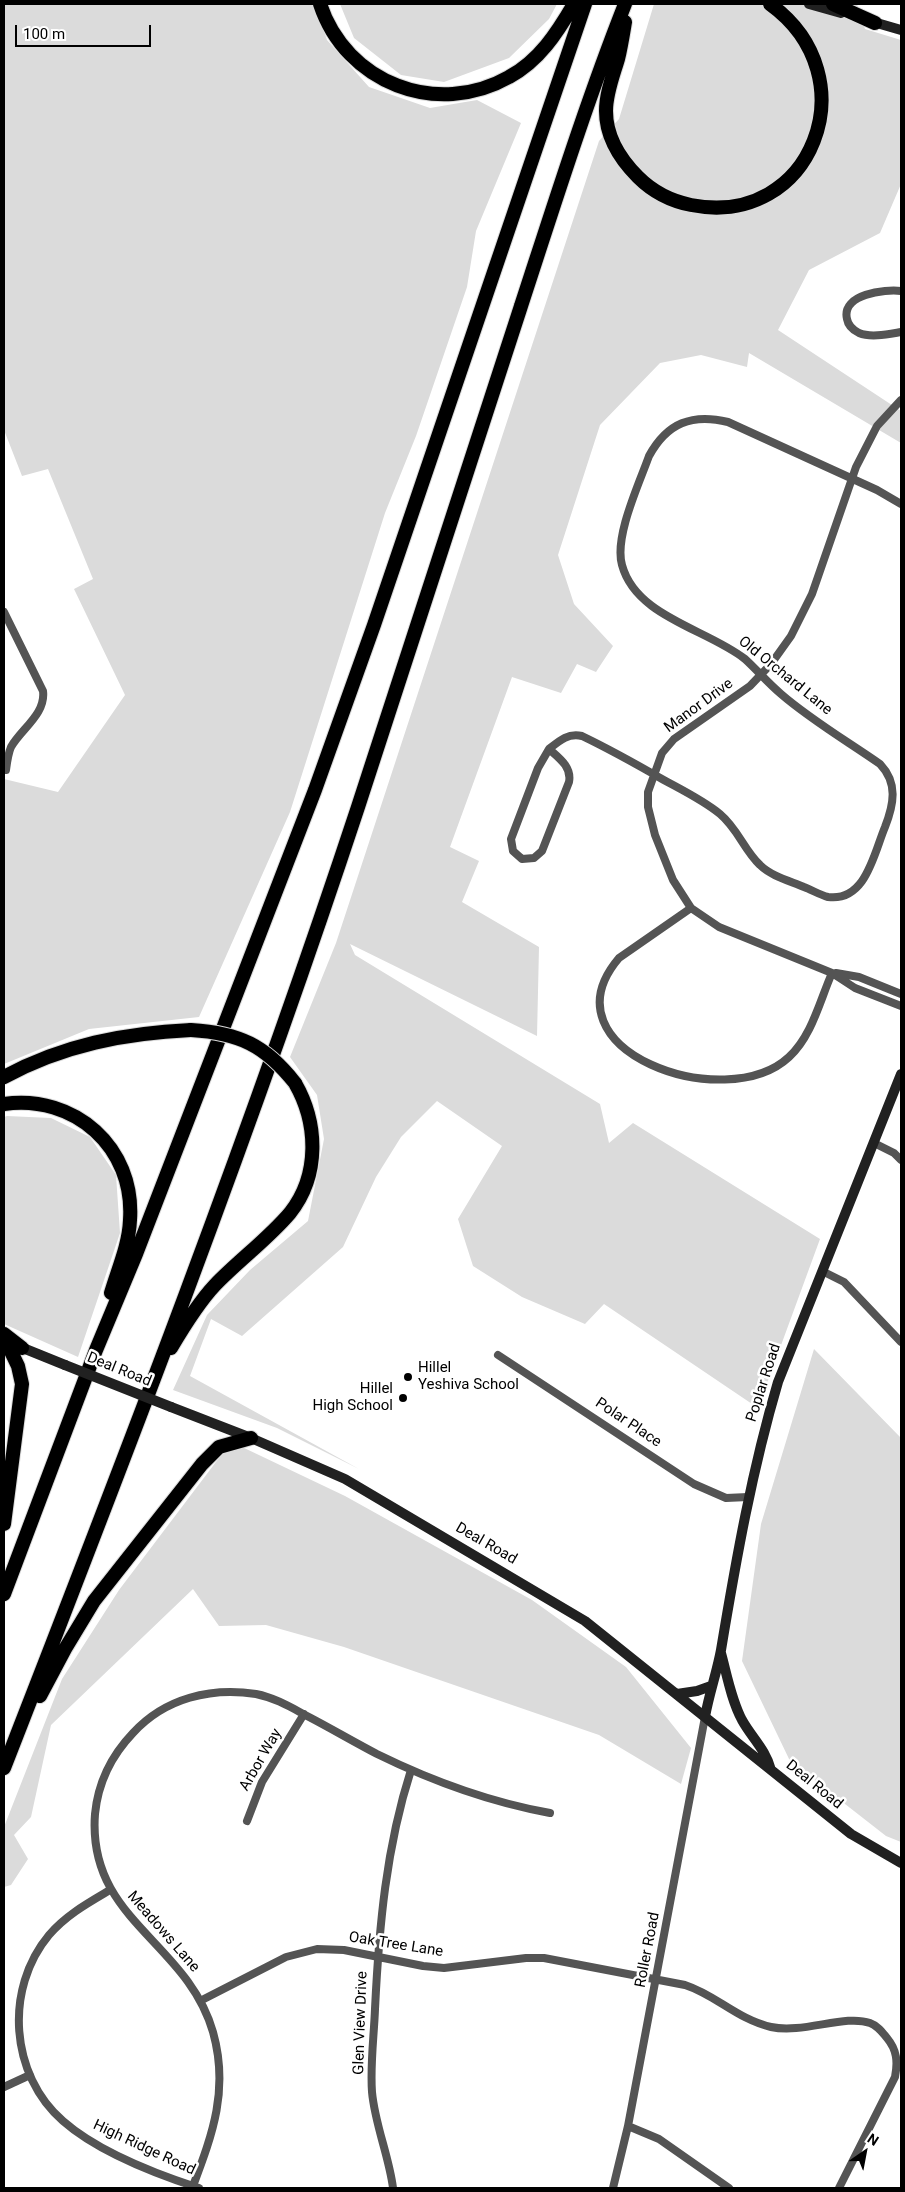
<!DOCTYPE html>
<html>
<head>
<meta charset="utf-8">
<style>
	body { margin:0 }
	#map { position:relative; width:905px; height:2192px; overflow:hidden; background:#fff; font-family:Roboto,sans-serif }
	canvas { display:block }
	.frame { position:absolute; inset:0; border:5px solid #000; pointer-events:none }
	.north { position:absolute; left:840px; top:2127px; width:50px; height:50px; -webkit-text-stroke:4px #fff; paint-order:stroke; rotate:33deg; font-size:14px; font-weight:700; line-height:20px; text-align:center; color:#000 }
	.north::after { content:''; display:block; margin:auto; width:18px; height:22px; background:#000; clip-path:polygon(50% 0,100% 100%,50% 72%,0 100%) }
	.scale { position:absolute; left:15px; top:25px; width:136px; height:22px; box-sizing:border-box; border:2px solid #000; border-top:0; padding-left:6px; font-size:15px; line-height:18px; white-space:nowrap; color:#000; -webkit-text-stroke:4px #fff; paint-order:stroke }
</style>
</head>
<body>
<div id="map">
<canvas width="905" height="2192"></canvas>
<div class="frame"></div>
<div class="north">N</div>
<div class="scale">100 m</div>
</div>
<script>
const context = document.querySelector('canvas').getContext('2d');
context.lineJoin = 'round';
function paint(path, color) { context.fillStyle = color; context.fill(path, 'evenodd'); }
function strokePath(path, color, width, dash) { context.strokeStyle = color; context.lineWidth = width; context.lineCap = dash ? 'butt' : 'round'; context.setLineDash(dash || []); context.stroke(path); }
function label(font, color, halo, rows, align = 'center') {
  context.font = font + ' Roboto,sans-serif'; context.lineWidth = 5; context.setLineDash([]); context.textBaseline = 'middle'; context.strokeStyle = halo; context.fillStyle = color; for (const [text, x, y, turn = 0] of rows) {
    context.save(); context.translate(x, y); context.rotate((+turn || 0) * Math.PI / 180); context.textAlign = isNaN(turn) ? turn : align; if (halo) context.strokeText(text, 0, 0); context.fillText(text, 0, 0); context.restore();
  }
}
const green = new Path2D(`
	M 4,4 L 315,4 L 327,40 L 369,87 L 430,108 L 477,100 L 521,123 L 476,231 L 467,287 L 416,436 L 385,513 L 290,812 L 199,1017 L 89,1029 L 4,1064 L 4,779 L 58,792 L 125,695 L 74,589 L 93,579 L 48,469 L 22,476 L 4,430 Z
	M 340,4 L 557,4 L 549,19 L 509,58 L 444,82 L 401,75 L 354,38 Z
	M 654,4 L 857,4 L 865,29 L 901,40 L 901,184 L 880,233 L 809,270 L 778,330 L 901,411 L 901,443 L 749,353 L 747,367 L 701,355 L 660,363 L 600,425 L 558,555 L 574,604 L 613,646 L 596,672 L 577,664 L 561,693 L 512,677 L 450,847 L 479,861 L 462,902 L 539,947 L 537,1036 L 350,944 L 355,955 L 600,1104 L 609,1143 L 633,1123 L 820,1239 L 758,1408 L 604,1304 L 585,1324 L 522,1297 L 473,1266 L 458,1219 L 502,1146 L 437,1101 L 401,1137 L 376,1177 L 343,1247 L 242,1336 L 211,1319 L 190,1376 L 359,1469 L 277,1428 L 173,1390 L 207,1315 L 250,1270 L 308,1221 L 324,1139 L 317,1095 L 290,1057 L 336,943 L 599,141 L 619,119 Z
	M 7,1116 L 51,1118 L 90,1137 L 116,1175 L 120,1233 L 78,1357 L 4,1324 L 4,1117 Z
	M 814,1349 L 901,1438 L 901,1842 L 886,1836 L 790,1761 L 742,1661 L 761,1524 Z
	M 240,1446 L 345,1496 L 532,1600 L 626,1667 L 691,1748 L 681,1784 L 599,1735 L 344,1647 L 266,1625 L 219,1626 L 193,1589 L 51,1725 L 31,1817 L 14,1835 L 28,1859 L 11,1885 L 4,1887 L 4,1827 L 62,1679 L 119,1590 L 225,1450 Z`);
const street = new Path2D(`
	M 901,291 C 885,289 841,294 847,319 C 848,325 853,330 859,333 C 871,338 889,334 901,332
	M 901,400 L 877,426 L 856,467 L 812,594 L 791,636 L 771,664 L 750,686 L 674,739 L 662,753 L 648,792 L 648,807 L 655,835 L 673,880 L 691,908 L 719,927 L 832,973 L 855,988 L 901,1006
	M 4,612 L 43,691 C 46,714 21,729 11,747 C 8,754 7,762 6,770
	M 549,749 C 560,740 568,733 582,736 C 609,749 636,764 662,779 C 682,790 703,800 720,814 C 738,829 744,850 760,865 C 771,876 790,881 804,887 C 812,890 820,895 828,897 C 866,902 874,853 885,827 C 894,804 898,783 880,764 C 847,741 811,720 781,694 C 768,683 757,670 745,659 C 707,629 636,617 622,565 C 614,537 639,484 649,456 C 667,423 692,413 728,422 L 877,490 L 901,504
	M 549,749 C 559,758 572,767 569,782 L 542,851 L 534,858 L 522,859 L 513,851 L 511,839 L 538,768 Z
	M 691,908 L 619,958 C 540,1051 726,1116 789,1057 C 812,1036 820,1000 832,973
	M 836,973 L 859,977 L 901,994
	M 874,1143 L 894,1153 L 901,1160
	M 822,1271 L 844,1282 L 901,1342
	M 498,1355 L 694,1484 L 726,1498 L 748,1497
	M 247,1821 L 262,1782 L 304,1714
	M 110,1890 C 88,1903 66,1915 49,1935 C 4,1989 10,2075 63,2121 C 97,2151 156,2174 199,2188
	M 200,2001 L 286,1957 L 317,1949 L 344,1950 L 423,1966 L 444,1968 L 526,1958 L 544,1958 L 685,1985 C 716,1995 737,2019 771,2027 C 803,2034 845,2014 870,2023 C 878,2026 882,2032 887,2038 C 897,2050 898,2062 895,2077 L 839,2188
	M 4,2087 L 30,2075
	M 628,2126 L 659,2139 L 729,2188
	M 193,2186 C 213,2133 229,2089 213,2032 C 187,1941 87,1920 95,1814 C 98,1783 112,1755 133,1733 C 165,1698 211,1687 256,1694 C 276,1698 292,1708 309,1717 C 332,1729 354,1742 377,1754 C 432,1781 489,1802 550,1813
	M 393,2188 C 389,2156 375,2125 372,2092 C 370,2065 374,2036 375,2009 C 379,1927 386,1848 411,1770
	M 613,2188 L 628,2126 L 705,1717`);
const secondary = new Path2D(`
	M 809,4 L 841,13
	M 870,21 L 901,30
	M 18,1346 L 65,1365
	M 171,1407 L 251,1438 L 345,1479 L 585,1621 L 851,1834 L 901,1863
	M 721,1653 C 727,1675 731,1699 742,1720 C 752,1738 766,1750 771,1770
	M 677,1694 L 697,1691 L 711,1686
	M 705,1717 C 709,1694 717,1672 721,1650 C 736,1560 752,1470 778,1382 L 901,1074`);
const highway = new Path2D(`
	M 320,4 C 346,83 437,118 509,77 C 539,61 557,33 574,4
	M 833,4 L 875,23
	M 625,22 C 623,34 621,47 618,59 C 613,76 606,93 606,111 C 606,137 620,159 638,177 C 652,191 671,201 691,205 C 812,229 871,77 770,4
	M 4,1077 C 63,1045 125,1033 191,1030
	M 4,1104 C 74,1094 135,1147 130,1220 C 129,1245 118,1269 111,1293
	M 4,1334 L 22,1348
	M 171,1348 C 184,1326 198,1303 215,1285 C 239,1260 268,1239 290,1213 C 320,1175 318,1123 295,1083
	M 4,1524 L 22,1384 L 18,1366 L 6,1341
	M 4,1594 L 96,1350 L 136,1254 L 315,790 L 374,625 L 585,4
	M 40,1696 L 65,1649 L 94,1601 L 202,1464 L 219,1447 L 251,1438
	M 4,1768 C 128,1450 251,1131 358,807 C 413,640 467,473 521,306 C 554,205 586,103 625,4`);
const secondaryBridge = new Path2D(`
	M 65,1365 L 171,1407`);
const highwayBridge = new Path2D(`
	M 191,1030 C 239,1033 265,1045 295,1083`);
const markers = [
	[408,1377,5,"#000"],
	[403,1398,5,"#000"]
];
const streetNames = [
	["Old Orchard Lane",785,676,39],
	["Manor Drive",699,706,-36],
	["Deal Road",119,1370,22],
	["Poplar Road",764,1383,-72],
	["Polar Place",628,1423,34],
	["Deal Road",486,1544,30],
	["Arbor Way",261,1760,-60],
	["Deal Road",814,1785,39],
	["Meadows Lane",163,1932,49],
	["Oak Tree Lane",396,1945,9],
	["Roller Road",648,1950,-79],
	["Glen View Drive",361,2023,-88],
	["High Ridge Road",144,2148,25]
];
const poiNames = [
	["Hillel",418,1368],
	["Yeshiva School",418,1385],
	["Hillel",393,1389,"right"],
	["High School",393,1406,"right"]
];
paint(green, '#dbdbdb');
strokePath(highway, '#dbdbdb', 16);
strokePath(street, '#545454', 8);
strokePath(secondary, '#212121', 10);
strokePath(highway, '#000', 14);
strokePath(highwayBridge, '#dbdbdb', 16, []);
strokePath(secondaryBridge, '#212121', 10);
strokePath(highwayBridge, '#000', 14);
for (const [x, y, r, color] of markers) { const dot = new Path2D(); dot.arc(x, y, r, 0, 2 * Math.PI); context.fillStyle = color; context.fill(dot); strokePath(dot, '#fff', 2); }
label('15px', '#000', '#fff', streetNames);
label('15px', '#000', '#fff', poiNames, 'left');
</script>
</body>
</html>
